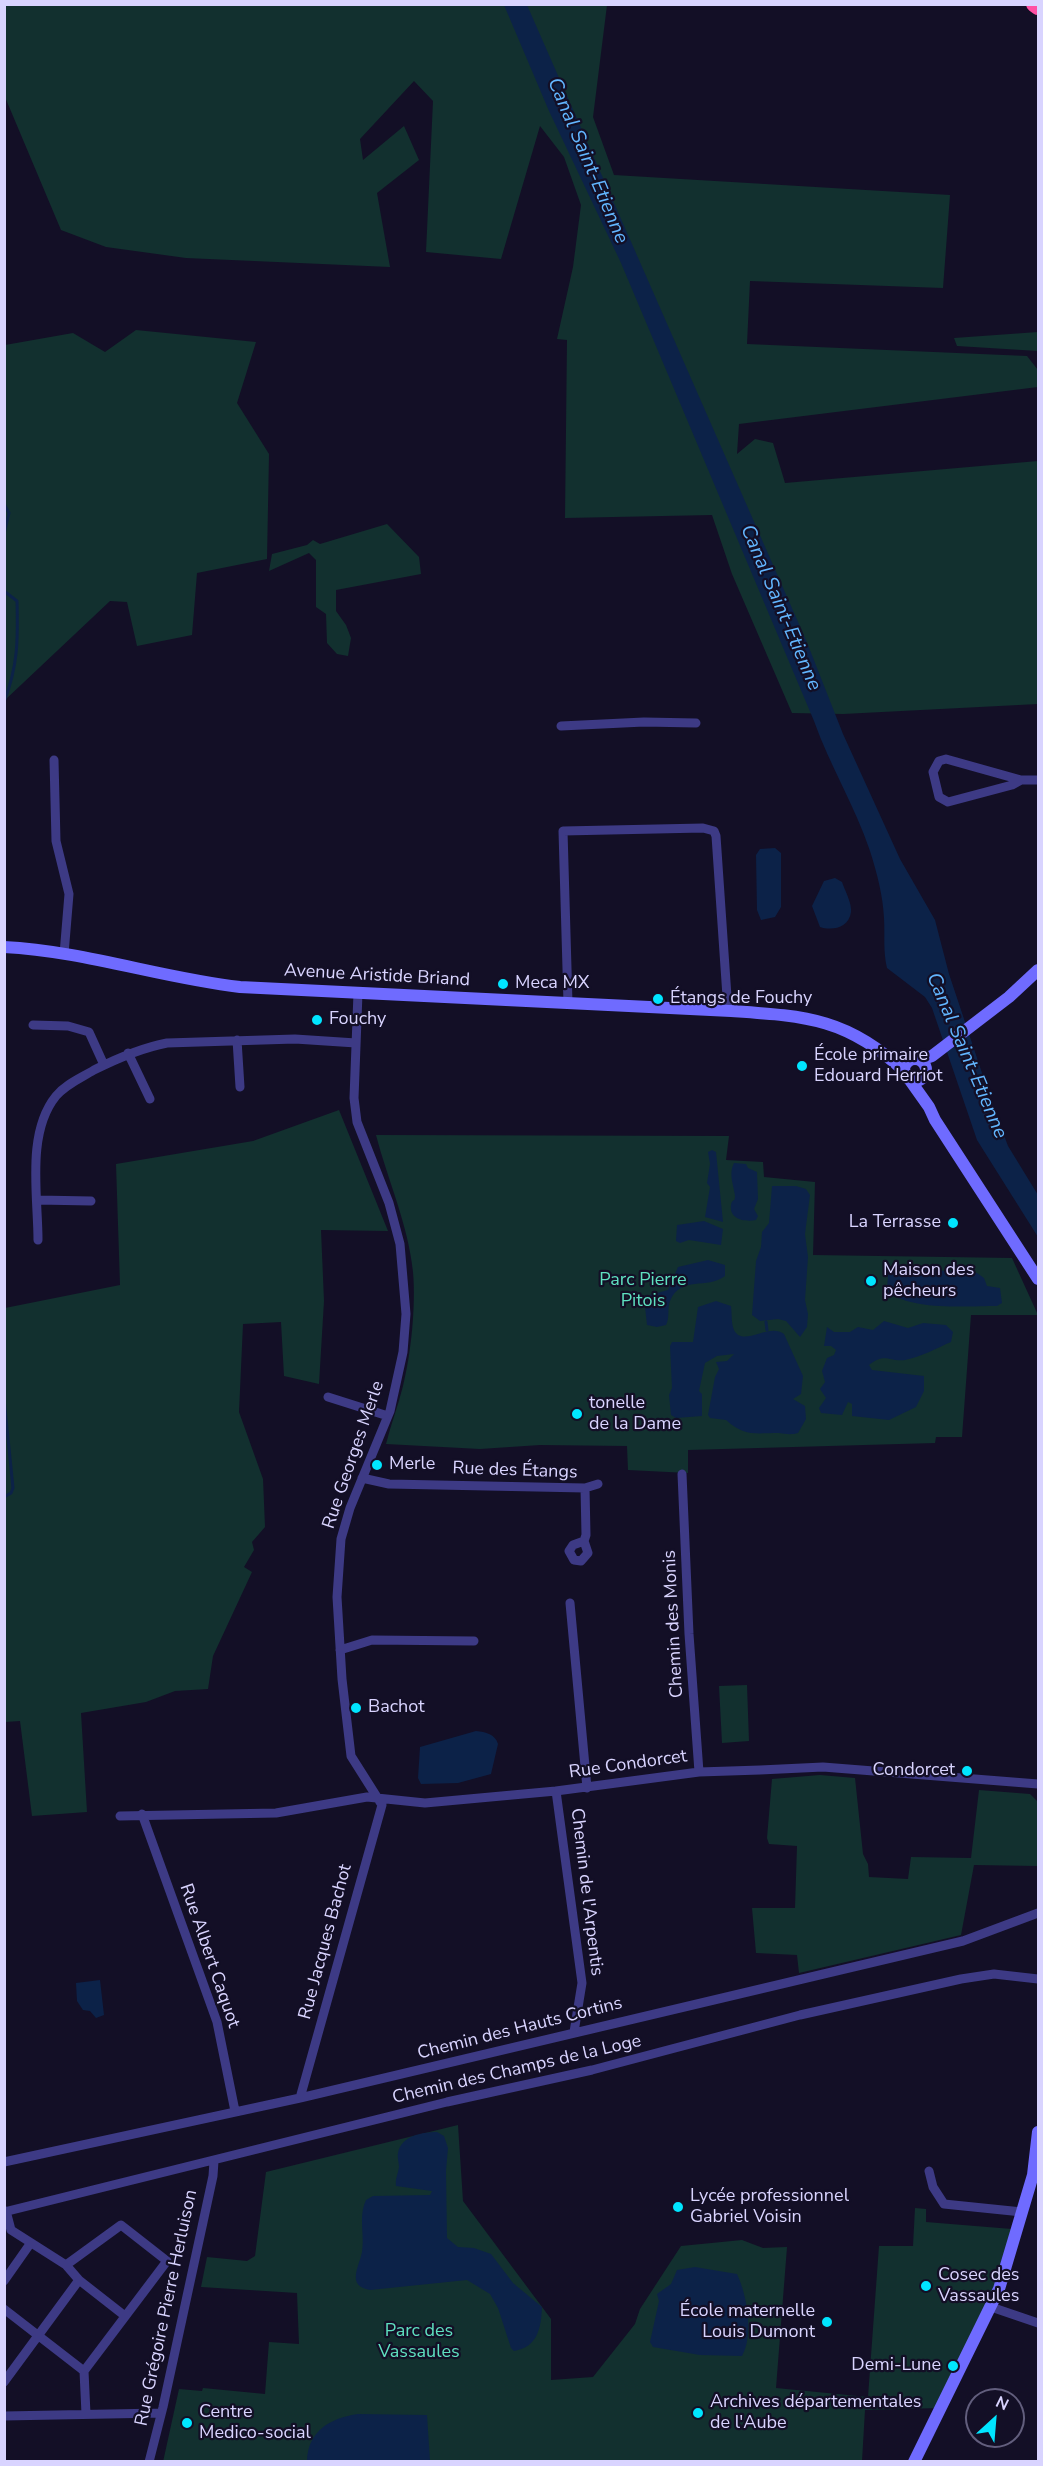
<!DOCTYPE html>
<html>
<head>
<meta charset="utf-8">
<style>
	body { margin:0 }
	#map { position:relative; width:1043px; height:2466px; overflow:hidden; background:#130f26; font-family:"Nunito Sans",sans-serif }
	canvas { display:block }
	.frame { position:absolute; inset:0; border:6px solid #d9d4ff; pointer-events:none }
	.north { position:absolute; left:965px; top:2388px; width:60px; height:60px; box-sizing:border-box; background:#130f26; border:2px solid #625e7d; border-radius:50%; rotate:26deg; font-size:16px; font-weight:700; line-height:24px; text-align:center; color:#d9d4ff }
	.north::after { content:''; display:block; margin:auto; width:21px; height:27px; background:#00e5ff; clip-path:polygon(50% 0,100% 100%,50% 72%,0 100%) }
</style>
</head>
<body>
<div id="map">
<canvas width="1043" height="2466"></canvas>
<div class="frame"></div>
<div class="north">N</div>
</div>
<script>
const context = document.querySelector('canvas').getContext('2d');
context.lineJoin = 'round';
function paint(path, color) { context.fillStyle = color; context.fill(path, 'evenodd'); }
function strokePath(path, color, width, dash) { context.strokeStyle = color; context.lineWidth = width; context.lineCap = dash ? 'butt' : 'round'; context.setLineDash(dash || []); context.stroke(path); }
function label(font, color, halo, rows, align = 'center') {
  context.font = font + ' "Nunito Sans",sans-serif'; context.lineWidth = 4.5; context.setLineDash([]); context.textBaseline = 'middle'; context.strokeStyle = halo; context.fillStyle = color; for (const [text, x, y, turn = 0] of rows) {
    context.save(); context.translate(x, y); context.rotate((+turn || 0) * Math.PI / 180); context.textAlign = isNaN(turn) ? turn : align; if (halo) context.strokeText(text, 0, 0); context.fillText(text, 0, 0); context.restore();
  }
}
const green = new Path2D(`
	M 4,5 L 607,5 L 593,117 L 614,175 L 950,195 L 943,288 L 750,281 L 747,344 L 1027,356 L 1038,370 L 1038,387 L 739,424 L 737,454 L 755,439 L 773,443 L 785,483 L 1038,461 L 1038,704 L 843,714 L 792,713 L 732,574 L 712,515 L 565,518 L 567,340 L 557,339 L 573,267 L 581,205 L 564,157 L 540,126 L 501,259 L 426,252 L 433,101 L 414,81 L 360,139 L 363,160 L 404,126 L 419,160 L 377,193 L 390,267 L 186,258 L 106,247 L 61,230 L 5,97 Z
	M 136,330 L 256,342 L 237,403 L 269,454 L 267,559 L 197,573 L 192,635 L 137,646 L 127,602 L 110,601 L 5,700 L 5,345 L 73,333 L 105,352 Z
	M 1038,332 L 1038,351 L 957,346 L 954,338 Z
	M 387,524 L 419,557 L 421,574 L 336,590 L 336,611 L 346,625 L 351,638 L 348,656 L 337,654 L 327,643 L 326,614 L 316,607 L 316,560 L 309,553 L 269,571 L 272,554 L 307,545 L 313,540 L 320,544 Z
	M 339,1110 L 388,1231 L 321,1230 L 324,1301 L 319,1384 L 284,1376 L 281,1322 L 243,1324 L 239,1412 L 263,1479 L 265,1527 L 252,1542 L 254,1550 L 244,1567 L 252,1572 L 213,1656 L 208,1689 L 175,1691 L 146,1702 L 81,1713 L 87,1812 L 32,1816 L 20,1721 L 5,1722 L 5,1308 L 120,1285 L 116,1164 L 253,1141 Z
	M 376,1135 L 729,1136 L 726,1160 L 763,1162 L 764,1177 L 815,1182 L 813,1255 L 1012,1258 L 1038,1315 L 971,1315 L 962,1437 L 936,1437 L 935,1443 L 688,1450 L 688,1473 L 628,1470 L 627,1446 L 540,1445 L 480,1449 L 386,1444 C 391,1424 398,1406 403,1386 C 411,1354 416,1306 413,1272 C 408,1224 388,1181 376,1135 Z
	M 747,1685 L 749,1741 L 722,1743 L 719,1686 Z
	M 820,1775 L 855,1778 L 863,1854 L 868,1864 L 869,1877 L 908,1879 L 911,1857 L 971,1858 L 979,1790 L 1030,1794 L 1038,1802 L 1038,1866 L 974,1865 L 961,1935 L 799,1973 L 797,1955 L 756,1953 L 752,1908 L 795,1908 L 797,1846 L 769,1844 L 767,1838 L 772,1779 Z
	M 458,2125 L 463,2201 L 551,2319 L 551,2380 L 593,2377 L 635,2324 L 640,2309 L 681,2246 L 742,2240 L 763,2248 L 787,2247 L 776,2388 L 868,2397 L 879,2246 L 913,2246 L 915,2208 L 926,2209 L 926,2222 L 1012,2229 L 984,2318 L 939,2408 L 865,2410 L 862,2461 L 163,2462 L 179,2389 L 202,2391 L 203,2388 L 265,2394 L 269,2342 L 299,2344 L 297,2293 L 201,2287 L 207,2257 L 247,2261 L 255,2256 L 266,2172 Z`);
const water = new Path2D(`
	M 504,5 L 527,5 L 806,640 L 843,734 L 900,859 L 935,920 L 949,974 L 992,1103 L 1008,1146 L 1038,1195 L 1038,1237 L 977,1140 L 932,1008 L 925,997 L 887,968 C 883,951 885,936 884,918 C 883,896 877,873 870,851 C 855,806 830,766 814,721 L 621,263 L 549,111 Z
	M 775,848 L 781,853 L 781,907 L 775,917 L 761,920 L 757,910 L 756,855 L 760,849 Z
	M 835,878 L 842,882 C 845,891 852,903 851,912 C 849,928 832,931 820,927 L 812,906 L 824,881 Z
	M 712,1150 L 716,1152 L 723,1222 L 705,1217 L 710,1187 L 707,1183 L 710,1164 L 708,1152 Z
	M 734,1163 L 746,1164 L 748,1168 L 757,1172 L 758,1199 L 754,1209 L 758,1216 L 756,1220 C 746,1222 729,1220 731,1205 C 732,1198 735,1203 735,1196 C 734,1186 728,1174 734,1163 Z
	M 772,1186 L 796,1186 L 806,1189 L 810,1195 L 805,1234 L 808,1257 L 805,1300 L 808,1314 L 807,1327 L 800,1337 L 786,1321 L 778,1319 L 760,1321 L 752,1315 L 756,1261 L 761,1247 L 762,1232 L 769,1223 Z
	M 704,1221 L 723,1229 L 721,1245 L 689,1240 L 680,1243 L 676,1241 L 677,1225 Z
	M 708,1260 L 725,1265 L 725,1276 C 707,1290 681,1275 670,1301 C 667,1309 670,1318 666,1325 L 657,1327 L 647,1325 L 645,1307 L 650,1295 L 668,1290 L 678,1267 Z
	M 900,1268 L 977,1273 L 984,1278 L 987,1286 L 1000,1288 L 1002,1303 L 997,1306 C 967,1306 910,1311 887,1291 L 888,1275 L 892,1270 Z
	M 716,1301 L 731,1306 C 732,1313 731,1323 734,1330 C 743,1348 769,1322 784,1334 L 803,1376 L 801,1394 L 793,1399 L 805,1406 L 806,1419 L 798,1433 C 791,1435 786,1434 779,1433 C 755,1433 745,1437 726,1420 L 710,1418 L 708,1415 L 715,1377 L 719,1369 L 716,1362 L 727,1361 L 734,1354 L 717,1356 L 705,1363 L 699,1391 L 702,1394 L 702,1416 L 676,1418 L 671,1415 L 669,1395 L 672,1388 L 670,1346 L 672,1342 L 693,1342 L 698,1307 Z
	M 884,1321 L 908,1328 L 923,1323 L 946,1325 L 953,1332 L 951,1342 C 937,1348 921,1357 905,1360 C 889,1362 885,1352 869,1365 L 872,1370 L 924,1376 L 924,1391 L 916,1407 L 889,1420 L 852,1416 L 852,1404 L 848,1402 L 842,1415 L 821,1413 L 819,1408 L 826,1398 L 820,1389 L 825,1382 L 822,1371 L 827,1358 L 834,1355 L 836,1350 L 831,1346 L 824,1346 L 827,1327 L 834,1332 L 850,1332 L 858,1327 L 873,1330 Z
	M 476,1731 C 486,1732 495,1734 498,1744 L 491,1774 L 458,1783 L 421,1784 L 418,1778 L 420,1747 Z
	M 100,1980 L 104,2015 L 96,2018 L 90,2011 L 83,2010 L 77,2001 L 76,1983 Z
	M 437,2132 L 444,2136 L 448,2148 L 446,2171 L 447,2238 L 458,2247 L 474,2248 L 491,2254 L 513,2283 L 542,2307 C 541,2328 538,2347 514,2351 L 511,2348 L 498,2308 L 490,2294 L 467,2280 L 370,2290 C 346,2286 359,2267 362,2252 C 365,2233 358,2218 366,2200 L 373,2196 L 430,2195 L 432,2191 L 396,2186 C 395,2179 398,2174 399,2167 C 399,2162 397,2157 398,2153 C 401,2135 424,2132 437,2132 Z
	M 695,2267 L 737,2274 C 747,2295 754,2335 742,2356 L 700,2355 L 653,2347 L 650,2342 L 659,2301 L 657,2294 L 671,2284 L 677,2270 Z
	M 358,2414 L 427,2415 L 430,2461 L 307,2461 C 308,2431 330,2418 358,2414 Z`);
const stream = new Path2D(`
	M 4,504 L 9,513 L 4,534
	M 4,591 L 17,601 C 18,640 18,666 4,702
	M 4,707 L 4,724
	M 766,1322 L 767,1330
	M 4,1399 L 13,1488 L 11,1493 L 4,1497`);
const street = new Path2D(`
	M 561,726 L 644,722 L 696,723
	M 54,760 L 56,841 L 69,894 L 64,954
	M 1021,780 L 1012,785 L 948,802 L 939,797 L 933,772 L 939,761 L 946,759 L 1021,780 L 1038,780
	M 568,1003 L 563,831 L 703,828 L 714,831 L 716,836 L 728,1011
	M 33,1025 L 68,1026 L 89,1032 L 104,1065
	M 237,1040 L 240,1087
	M 128,1053 L 150,1099
	M 38,1200 L 91,1201
	M 38,1240 C 38,1196 26,1133 56,1096 C 66,1084 81,1078 94,1070 C 118,1058 141,1048 167,1043 L 295,1039 L 356,1043
	M 328,1397 L 388,1416
	M 682,1474 L 689,1634 L 699,1772
	M 362,1478 L 389,1484 L 585,1488 L 586,1535 L 584,1541 L 573,1545 L 569,1551 L 574,1560 L 581,1561 L 588,1553 L 584,1541
	M 585,1488 L 598,1484
	M 570,1603 L 587,1788
	M 340,1650 L 372,1640 L 474,1641
	M 556,1791 L 582,1983 L 574,2032
	M 142,1814 L 217,2022 L 235,2111
	M 120,1816 L 276,1813 L 367,1797 L 425,1803 L 556,1791 L 699,1772 L 760,1770 L 823,1767 L 1038,1784
	M 300,2098 L 382,1805 L 351,1756 L 342,1679 L 337,1597 L 341,1539 L 350,1508 L 390,1411 L 403,1352 L 406,1314 L 400,1244 L 389,1203 L 357,1122 L 354,1098 L 358,993
	M 4,2162 L 300,2098 L 963,1941 L 1038,1913
	M 929,2171 L 933,2187 L 944,2204 L 1022,2212
	M 6,2211 L 11,2230 L 66,2265
	M 4,2212 L 447,2102 L 592,2070 L 800,2015 L 961,1979 L 994,1974 L 1038,1979
	M 79,2280 L 125,2316
	M 4,2281 L 30,2244
	M 991,2307 L 1038,2323
	M 4,2309 L 84,2371 L 86,2414
	M 4,2382 L 79,2280 L 66,2265 L 121,2225 L 167,2261 L 84,2371
	M 4,2416 L 161,2413
	M 149,2462 L 163,2407 L 213,2176 L 214,2161`);
const secondary = new Path2D(`
	M 4,947 C 84,951 161,978 240,987 L 731,1011 C 805,1016 848,1018 905,1072
	M904 1070a11 11 0 1 1 22 0a11 11 0 1 1-22 0Z
	M 920,1060 L 932,1056 L 1009,997 L 1038,970
	M 907,1076 L 929,1107 L 935,1120 L 1038,1279
	M 914,2462 L 999,2289 L 1033,2175 L 1038,2132`);
const highway = new Path2D(`
	M 1034,4 L 1038,7`);
const markers = [
	[503,984,6,"#00e5ff"],
	[658,999,6,"#00e5ff"],
	[317,1020,6,"#00e5ff"],
	[802,1066,6,"#00e5ff"],
	[953,1223,6,"#00e5ff"],
	[871,1281,6,"#00e5ff"],
	[577,1414,6,"#00e5ff"],
	[377,1465,6,"#00e5ff"],
	[356,1708,6,"#00e5ff"],
	[967,1771,6,"#00e5ff"],
	[678,2207,6,"#00e5ff"],
	[926,2286,6,"#00e5ff"],
	[827,2322,6,"#00e5ff"],
	[953,2366,6,"#00e5ff"],
	[698,2413,6,"#00e5ff"],
	[187,2423,6,"#00e5ff"]
];
const streetNames = [
	["Avenue Aristide Briand",377,976,3],
	["Rue Georges Merle",354,1455,-71],
	["Rue des Étangs",515,1471,2],
	["Chemin des Monis",674,1624,-93],
	["Rue Condorcet",628,1765,-8],
	["Chemin de l'Arpentis",586,1892,83],
	["Rue Jacques Bachot",326,1942,-75],
	["Rue Albert Caquot",209,1956,71],
	["Chemin des Hauts Cortins",520,2029,-14],
	["Chemin des Champs de la Loge",517,2070,-13],
	["Rue Grégoire Pierre Herluison",167,2308,-78]
];
const poiNames = [
	["Meca MX",515,984],
	["Étangs de Fouchy",670,999],
	["Fouchy",329,1020],
	["École primaire",814,1056],
	["Edouard Herriot",814,1077],
	["La Terrasse",941,1223,"right"],
	["Maison des",883,1271],
	["pêcheurs",883,1292],
	["tonelle",589,1404],
	["de la Dame",589,1425],
	["Merle",389,1465],
	["Bachot",368,1708],
	["Condorcet",955,1771,"right"],
	["Lycée professionnel",690,2197],
	["Gabriel Voisin",690,2218],
	["Cosec des",938,2276],
	["Vassaules",938,2297],
	["École maternelle",815,2312,"right"],
	["Louis Dumont",815,2333,"right"],
	["Demi-Lune",941,2366,"right"],
	["Archives départementales",710,2403],
	["de l'Aube",710,2424],
	["Centre",199,2413],
	["Medico-social",199,2434]
];
const parkNames = [
	["Parc Pierre",643,1281],
	["Pitois",643,1302],
	["Parc des",419,2332],
	["Vassaules",419,2353]
];
const waterNames = [
	["Canal Saint-Etienne",587,161,67],
	["Canal Saint-Etienne",780,608,67],
	["Canal Saint-Etienne",966,1056,67]
];
paint(green, '#12302f');
paint(water, '#0c2248');
strokePath(stream, '#0c2248', 3);
strokePath(street, '#3d3a85', 9);
strokePath(secondary, '#6f6bff', 12);
strokePath(highway, '#ff4fa3', 16);
for (const [x, y, r, color] of markers) { const dot = new Path2D(); dot.arc(x, y, r, 0, 2 * Math.PI); context.fillStyle = color; context.fill(dot); strokePath(dot, '#130f26', 2); }
label('18px', '#d9d4ff', '#130f26', streetNames);
label('18px', '#d9d4ff', '#130f26', poiNames, 'left');
label('18px', '#5fe0c0', '#130f26', parkNames);
label('italic 20px', '#62b6ff', '#130f26', waterNames);
</script>
</body>
</html>
